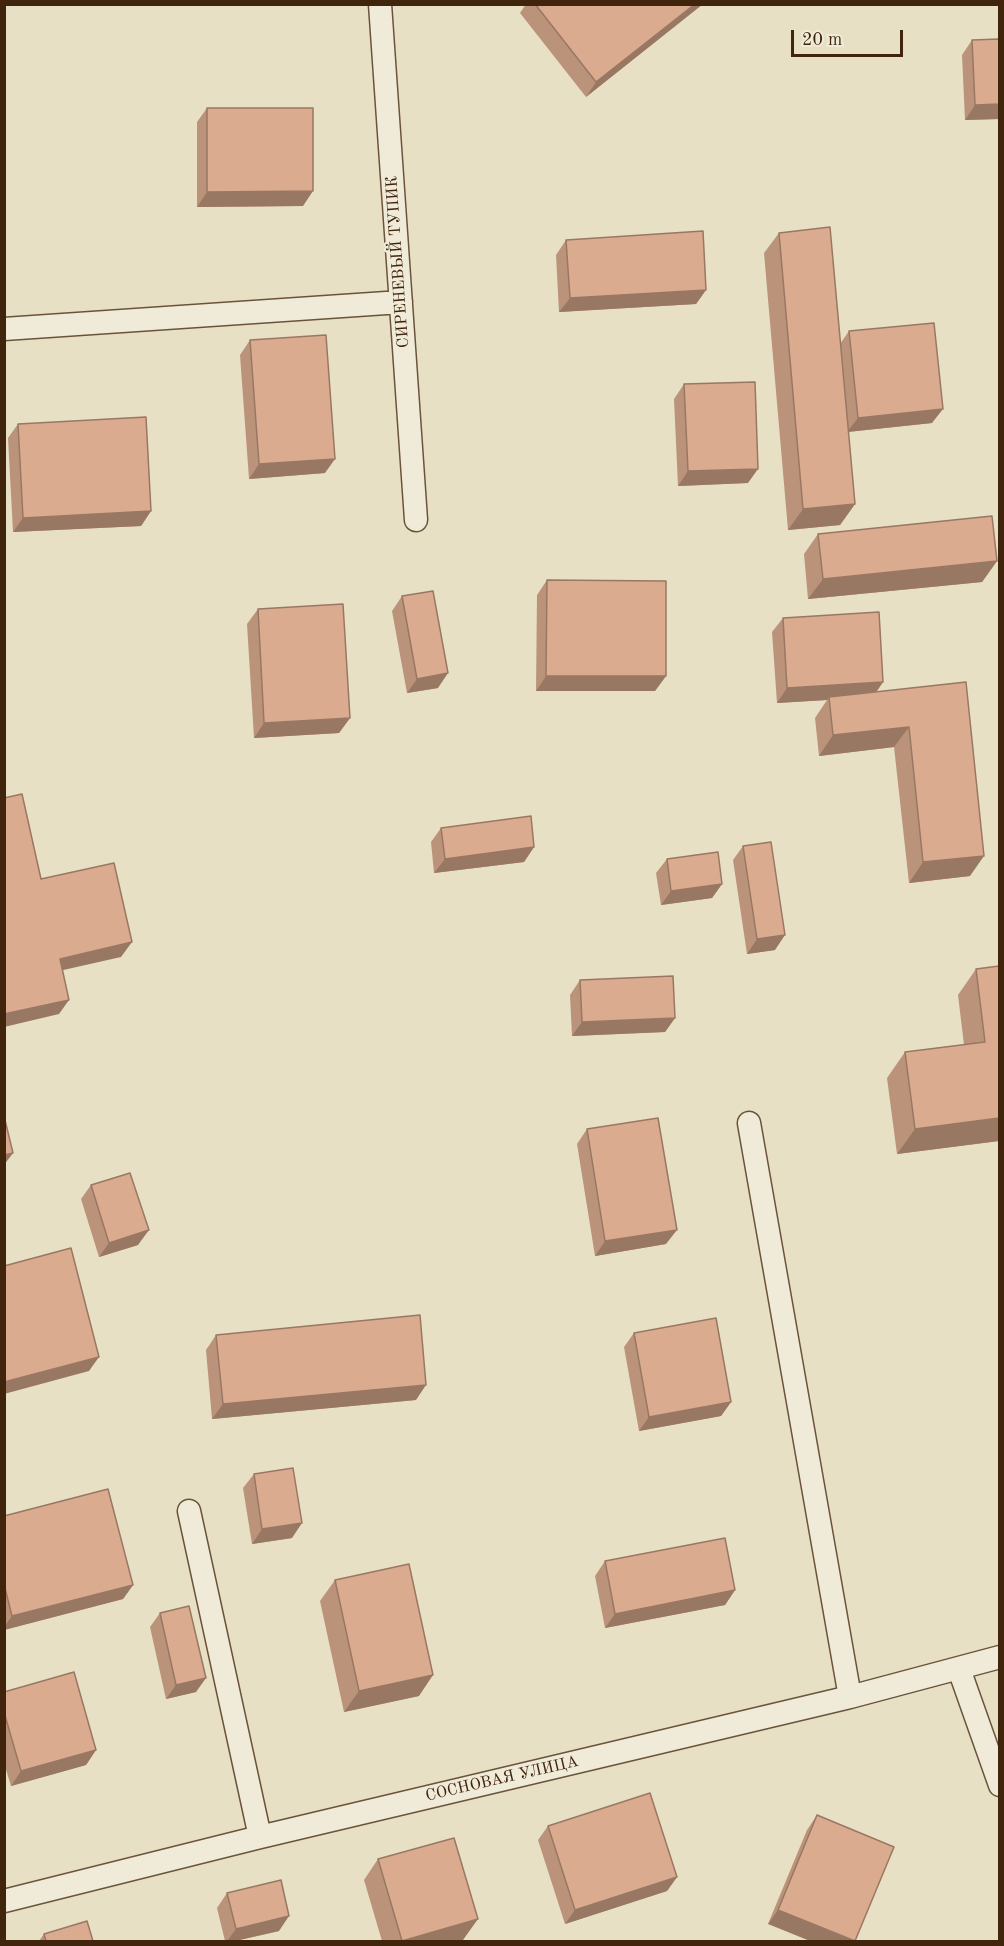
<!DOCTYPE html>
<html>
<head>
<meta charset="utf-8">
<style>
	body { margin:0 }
	#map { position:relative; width:1004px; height:1946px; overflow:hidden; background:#e8e0c4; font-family:"Old Standard TT",serif }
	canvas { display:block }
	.frame { position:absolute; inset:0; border:6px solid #41240c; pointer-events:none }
	.scale { position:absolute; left:791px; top:30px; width:112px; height:27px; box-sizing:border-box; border:3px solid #41240c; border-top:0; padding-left:8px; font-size:18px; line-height:21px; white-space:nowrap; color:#41240c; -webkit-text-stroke:4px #f0ebd9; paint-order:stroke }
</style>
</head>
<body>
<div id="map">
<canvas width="1004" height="1946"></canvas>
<div class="frame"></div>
<div class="scale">20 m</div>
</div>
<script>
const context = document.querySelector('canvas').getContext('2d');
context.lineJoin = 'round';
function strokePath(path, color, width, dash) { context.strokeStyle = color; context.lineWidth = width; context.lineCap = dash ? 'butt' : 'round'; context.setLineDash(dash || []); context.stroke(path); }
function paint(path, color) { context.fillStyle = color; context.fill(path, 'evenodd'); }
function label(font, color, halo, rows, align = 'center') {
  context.font = font + ' "Old Standard TT",serif'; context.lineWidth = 4.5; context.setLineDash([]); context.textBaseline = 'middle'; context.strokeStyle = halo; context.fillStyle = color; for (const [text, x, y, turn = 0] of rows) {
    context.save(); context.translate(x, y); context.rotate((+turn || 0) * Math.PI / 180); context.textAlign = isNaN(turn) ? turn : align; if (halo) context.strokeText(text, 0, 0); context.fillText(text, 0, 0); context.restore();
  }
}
const service = new Path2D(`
	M 380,4 L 416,520
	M 4,329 L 401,302
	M 749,1123 L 850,1697
	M 189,1511 L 260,1837
	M 959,1669 L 1000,1785
	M 4,1901 L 260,1837 L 850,1697 L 1000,1657`);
const wall = new Path2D(`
	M 526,4 L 703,4 L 586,97 L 520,13 Z
	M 972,40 L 999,119 L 965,120 L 962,55 Z
	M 207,108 L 303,206 L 197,207 L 197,122 Z
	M 779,233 L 840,344 L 849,331 L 932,423 L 848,432 L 855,504 L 840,525 L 788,530 L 764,253 Z
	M 566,240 L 706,290 L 696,304 L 559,312 L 556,255 Z
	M 250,340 L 325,473 L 249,479 L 240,355 Z
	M 684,384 L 748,483 L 678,486 L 674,399 Z
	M 18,424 L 151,511 L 141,526 L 13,532 L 8,438 Z
	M 818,534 L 997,561 L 982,582 L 808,599 L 804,554 Z
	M 547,580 L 666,676 L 655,691 L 536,691 L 537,595 Z
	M 402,596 L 438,688 L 407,693 L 392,611 Z
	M 258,609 L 350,718 L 339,733 L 254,738 L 247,624 Z
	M 783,618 L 883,682 L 876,692 L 966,682 L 970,876 L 909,883 L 894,747 L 819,756 L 815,718 L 827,700 L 777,703 L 772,632 Z
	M 441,828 L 534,847 L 524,862 L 434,873 L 431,842 Z
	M 743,846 L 775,950 L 747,954 L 733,860 Z
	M 667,859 L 722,884 L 712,898 L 661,905 L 656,873 Z
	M 999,966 L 999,1141 L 897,1154 L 887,1078 L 905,1052 L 964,1045 L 958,995 L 976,969 Z
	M 580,980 L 675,1018 L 665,1032 L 572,1036 L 570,995 Z
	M 587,1129 L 666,1244 L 595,1256 L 577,1144 Z
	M 91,1185 L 138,1245 L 99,1257 L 81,1199 Z
	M 634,1333 L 731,1402 L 721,1416 L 639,1431 L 624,1347 Z
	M 216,1335 L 416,1400 L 212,1419 L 206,1350 Z
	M 254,1474 L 292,1538 L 252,1544 L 243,1488 Z
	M 4,1516 L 133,1585 L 123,1599 L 4,1630 Z
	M 605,1561 L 735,1590 L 725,1605 L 605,1628 L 595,1576 Z
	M 335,1580 L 419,1696 L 344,1712 L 320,1601 Z
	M 160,1613 L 196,1692 L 166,1699 L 150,1627 Z
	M 4,1692 L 96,1750 L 86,1765 L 11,1786 L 4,1763 Z
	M 817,1815 L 855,1941 L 768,1924 L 807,1830 Z
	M 548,1826 L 677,1877 L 667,1891 L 565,1924 L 538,1840 Z
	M 378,1859 L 463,1940 L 459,1941 L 382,1941 L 364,1880 Z
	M 227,1893 L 279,1931 L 235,1941 L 225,1941 L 217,1908 Z
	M 44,1934 L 93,1941 L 39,1941 Z`);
const shadedWall = new Path2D(`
	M 695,4 L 703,4 L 586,97 L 596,82 Z
	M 999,104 L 999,119 L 965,120 L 975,105 Z
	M 313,191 L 303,206 L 197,207 L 207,192 Z
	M 706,290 L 696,304 L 559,312 L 570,298 Z
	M 943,409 L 932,423 L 847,432 L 858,418 Z
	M 335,459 L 325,473 L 249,479 L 259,464 Z
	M 758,469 L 748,483 L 678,486 L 688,471 Z
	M 855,504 L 840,525 L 788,530 L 803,509 Z
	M 151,511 L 141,526 L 13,532 L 23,518 Z
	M 997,561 L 982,582 L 808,599 L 823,579 Z
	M 448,673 L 438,688 L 407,693 L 417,679 Z
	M 546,676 L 666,676 L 655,691 L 536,691 Z
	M 883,682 L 873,697 L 829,697 L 827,700 L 777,703 L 787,688 Z
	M 350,718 L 339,733 L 254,738 L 264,723 Z
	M 909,727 L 894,747 L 819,756 L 833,735 Z
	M 534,847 L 524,862 L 434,873 L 445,859 Z
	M 984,856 L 970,876 L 909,883 L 923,862 Z
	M 722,884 L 712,898 L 661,905 L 671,891 Z
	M 785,935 L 775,950 L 747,954 L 757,939 Z
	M 132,942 L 121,957 L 50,973 L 60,959 Z
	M 69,1000 L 59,1014 L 4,1027 L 4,1014 Z
	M 675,1018 L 665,1032 L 572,1036 L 582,1022 Z
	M 999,1118 L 999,1141 L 897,1154 L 915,1129 Z
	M 13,1153 L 4,1165 L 4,1155 Z
	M 149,1230 L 138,1245 L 99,1257 L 109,1243 Z
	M 677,1230 L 666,1244 L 595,1256 L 605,1241 Z
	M 99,1357 L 89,1371 L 4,1394 L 4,1382 Z
	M 426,1385 L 416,1400 L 212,1419 L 223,1404 Z
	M 731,1402 L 721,1416 L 639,1431 L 649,1417 Z
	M 302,1523 L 292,1538 L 252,1544 L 262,1529 Z
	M 133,1585 L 123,1599 L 4,1630 L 4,1627 L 12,1616 Z
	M 735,1590 L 725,1605 L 605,1628 L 615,1614 Z
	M 433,1675 L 419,1696 L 344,1712 L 359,1691 Z
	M 206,1678 L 196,1692 L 166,1699 L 176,1685 Z
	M 96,1750 L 86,1765 L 11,1786 L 21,1771 Z
	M 677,1877 L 667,1891 L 565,1924 L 575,1910 Z
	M 778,1910 L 855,1941 L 810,1941 L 768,1924 Z
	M 289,1916 L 279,1931 L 235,1941 L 227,1941 L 236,1929 Z
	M 478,1919 L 463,1940 L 459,1941 L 402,1941 Z`);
const building = new Path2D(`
	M 535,4 L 695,4 L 596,82 Z
	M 999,39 L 999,104 L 975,105 L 972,40 Z
	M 207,108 L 313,108 L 313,191 L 207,192 Z
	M 830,227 L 855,504 L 803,509 L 779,233 Z
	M 703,231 L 706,290 L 570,298 L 566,240 Z
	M 934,323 L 943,409 L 858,418 L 849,331 Z
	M 326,335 L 335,459 L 259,464 L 250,340 Z
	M 755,382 L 758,469 L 688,471 L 684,384 Z
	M 146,417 L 151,511 L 23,518 L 18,424 Z
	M 992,516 L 997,561 L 823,579 L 818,534 Z
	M 547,580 L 666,581 L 666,676 L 546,676 Z
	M 433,591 L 448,673 L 417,679 L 402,596 Z
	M 343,604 L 350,718 L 264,723 L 258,609 Z
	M 879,612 L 883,682 L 787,688 L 783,618 Z
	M 966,682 L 984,856 L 923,862 L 909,727 L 833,735 L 829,697 Z
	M 22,794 L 41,879 L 114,863 L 132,942 L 60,959 L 69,1000 L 4,1014 L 4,798 Z
	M 531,816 L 534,847 L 445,859 L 441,828 Z
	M 771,842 L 785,935 L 757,939 L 743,846 Z
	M 718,852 L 722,884 L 671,891 L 667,859 Z
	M 999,966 L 999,1118 L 915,1129 L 905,1052 L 985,1042 L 976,969 Z
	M 673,976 L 675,1018 L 582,1022 L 580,980 Z
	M 4,1116 L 13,1153 L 4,1155 Z
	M 658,1118 L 677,1230 L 605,1241 L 587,1129 Z
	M 130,1173 L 149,1230 L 109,1243 L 91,1185 Z
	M 71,1248 L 99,1357 L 4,1382 L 4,1266 Z
	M 420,1315 L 426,1385 L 223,1404 L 216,1335 Z
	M 716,1318 L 731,1402 L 649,1417 L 634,1333 Z
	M 293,1468 L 302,1523 L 262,1529 L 254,1474 Z
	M 108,1489 L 133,1585 L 12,1616 L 4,1584 L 4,1516 Z
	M 725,1538 L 735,1590 L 615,1614 L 605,1561 Z
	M 409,1564 L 433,1675 L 359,1691 L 335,1580 Z
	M 189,1606 L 206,1678 L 176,1685 L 160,1613 Z
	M 74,1672 L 96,1750 L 21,1771 L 4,1712 L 4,1692 Z
	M 650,1793 L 677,1877 L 575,1910 L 548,1826 Z
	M 817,1815 L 894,1847 L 855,1941 L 778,1910 Z
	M 454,1838 L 478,1919 L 402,1941 L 378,1859 Z
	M 281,1880 L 289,1916 L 236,1929 L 227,1893 Z
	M 87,1921 L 93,1941 L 46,1941 L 44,1934 Z`);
const streetNames = [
	["СИРЕНЕВЫЙ ТУПИК",398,262,-94],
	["СОСНОВАЯ УЛИЦА",502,1779,-13]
];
strokePath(service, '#6b533a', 25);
strokePath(service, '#f0ebd9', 22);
paint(wall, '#bb937a');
paint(shadedWall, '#997863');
paint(building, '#daab8e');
strokePath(building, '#997863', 1.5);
label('16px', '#41240c', '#f0ebd9', streetNames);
</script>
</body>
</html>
